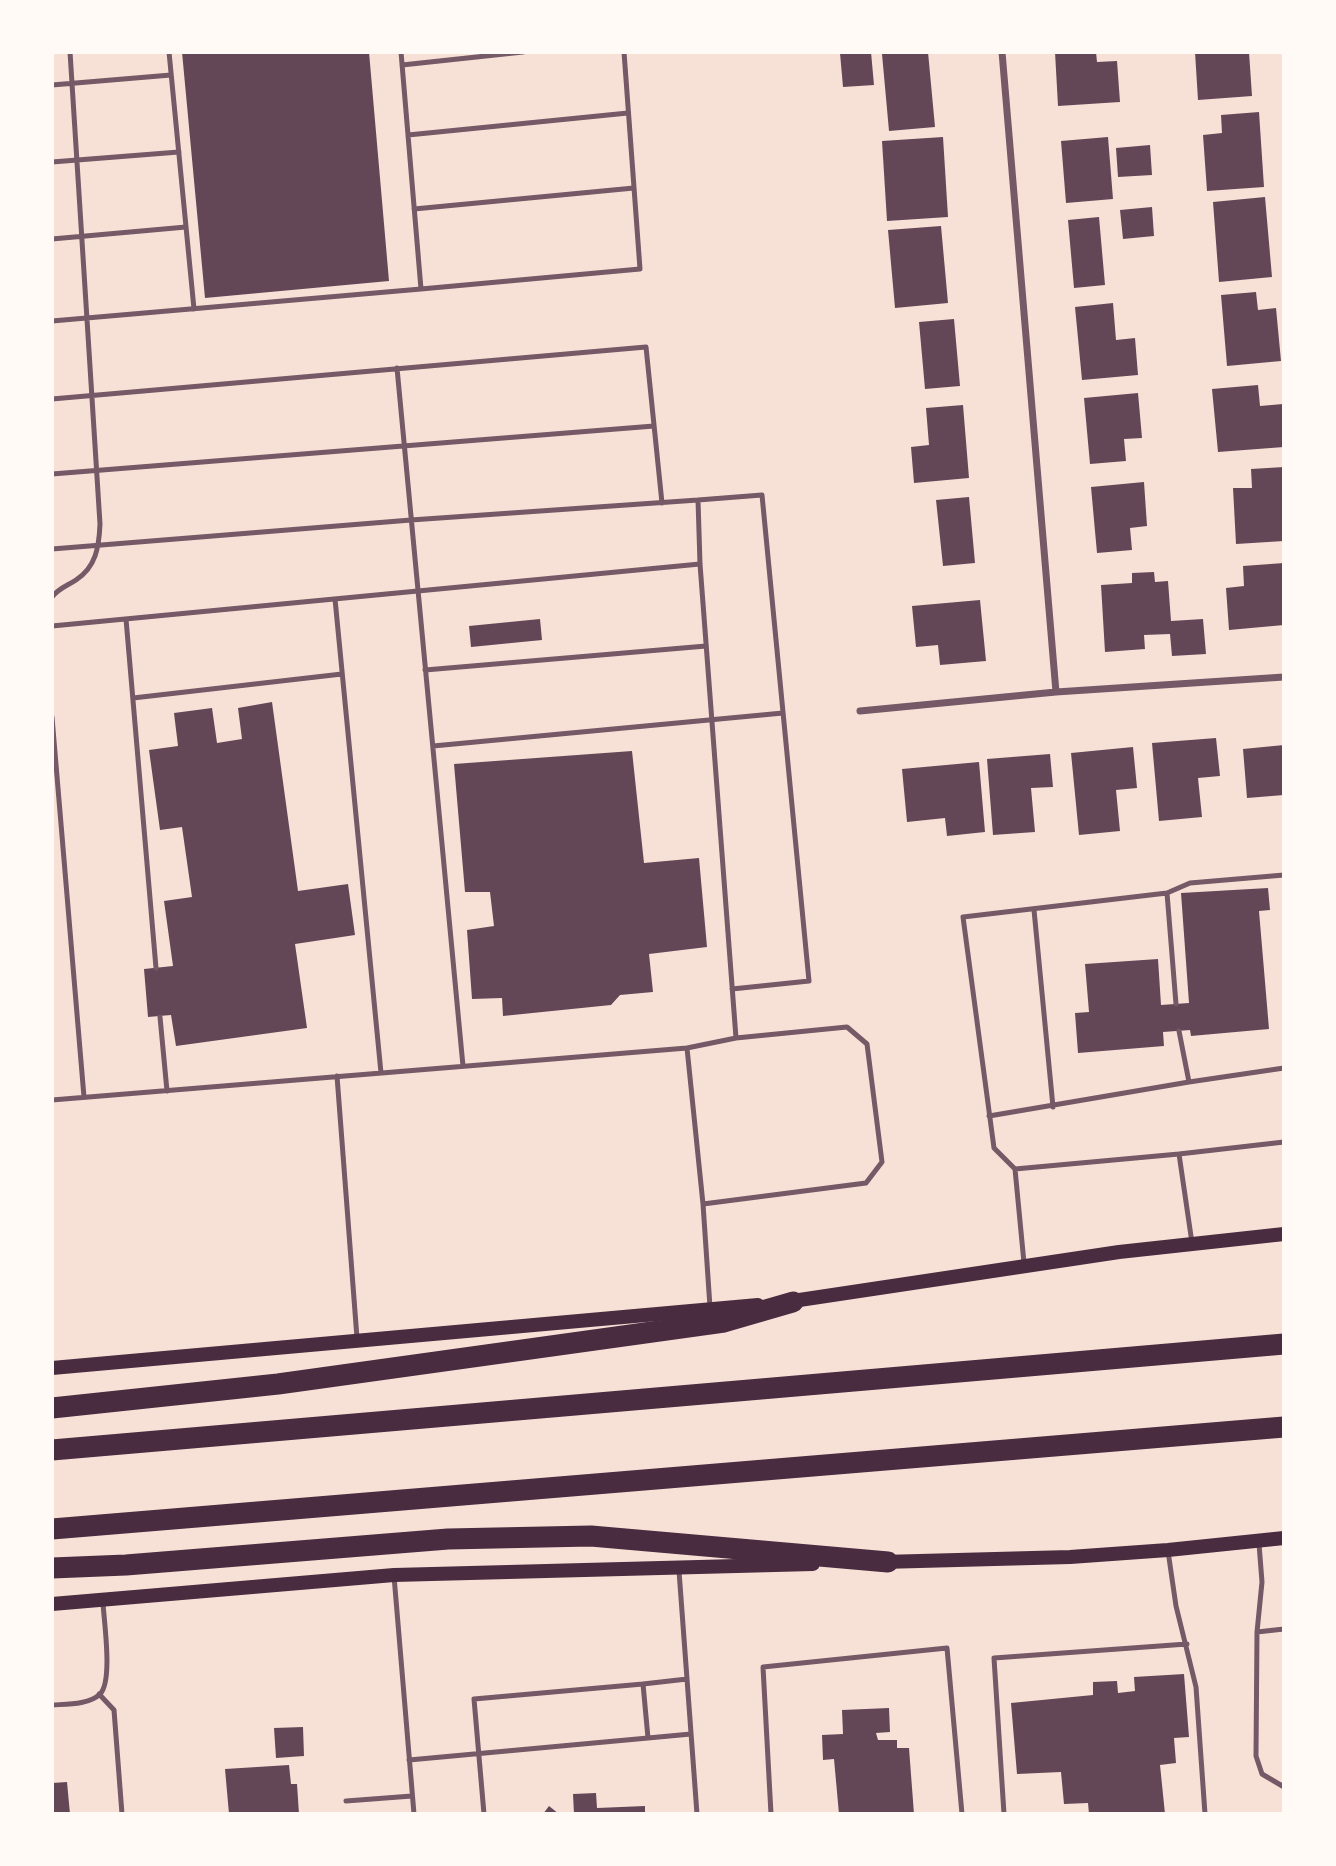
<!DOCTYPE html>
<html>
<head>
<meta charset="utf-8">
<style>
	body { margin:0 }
	#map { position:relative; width:1336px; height:1866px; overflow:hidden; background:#f7e1d7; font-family:"Exo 2",sans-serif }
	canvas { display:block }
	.frame { position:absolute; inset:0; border:54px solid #fffaf5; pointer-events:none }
</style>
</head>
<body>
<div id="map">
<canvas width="1336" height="1866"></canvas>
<div class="frame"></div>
</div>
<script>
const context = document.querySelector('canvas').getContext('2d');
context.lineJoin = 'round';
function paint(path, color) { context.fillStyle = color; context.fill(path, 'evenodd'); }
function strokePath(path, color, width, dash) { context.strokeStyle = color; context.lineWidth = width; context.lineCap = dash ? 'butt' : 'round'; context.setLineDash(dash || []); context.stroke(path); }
const building = new Path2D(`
	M 182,52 L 369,52 L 389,281 L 205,298 Z
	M 871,52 L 874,85 L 843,87 L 840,53 Z
	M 902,52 L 928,52 L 935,127 L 889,131 L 882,54 Z
	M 1055,52 L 1096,52 L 1097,62 L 1117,61 L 1120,102 L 1058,106 Z
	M 1195,52 L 1249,52 L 1252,96 L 1198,100 Z
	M 1259,112 L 1264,187 L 1207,191 L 1203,135 L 1222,133 L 1221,115 Z
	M 943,137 L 948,217 L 887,221 L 882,141 Z
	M 1108,137 L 1113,199 L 1066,203 L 1061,141 Z
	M 1150,145 L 1152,175 L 1118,177 L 1116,148 Z
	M 1265,197 L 1272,277 L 1219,282 L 1213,202 Z
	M 1152,207 L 1154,236 L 1123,239 L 1120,210 Z
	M 1099,217 L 1105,285 L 1074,288 L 1068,220 Z
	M 941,226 L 948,303 L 895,308 L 888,230 Z
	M 1256,292 L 1258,310 L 1276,308 L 1281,361 L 1227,366 L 1221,295 Z
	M 1113,303 L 1116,340 L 1135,338 L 1138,375 L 1082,380 L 1075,307 Z
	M 954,319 L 960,386 L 925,389 L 919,322 Z
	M 1258,385 L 1260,406 L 1283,404 L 1284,447 L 1218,452 L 1212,389 Z
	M 1138,393 L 1142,438 L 1124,439 L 1126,461 L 1090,464 L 1084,398 Z
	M 963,405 L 969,478 L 914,483 L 911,447 L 929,445 L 926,408 Z
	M 1284,467 L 1284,541 L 1236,544 L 1233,488 L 1252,488 L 1251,469 Z
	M 1144,482 L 1147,526 L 1130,528 L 1132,550 L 1097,553 L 1091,487 Z
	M 969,497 L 975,563 L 943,566 L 936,500 Z
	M 1284,563 L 1284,625 L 1229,630 L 1226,588 L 1244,586 L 1243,566 Z
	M 1154,572 L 1155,582 L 1168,581 L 1171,621 L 1203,619 L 1206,654 L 1172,656 L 1170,634 L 1144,635 L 1145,649 L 1105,652 L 1101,585 L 1132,583 L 1132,573 Z
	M 980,600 L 986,661 L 940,665 L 938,645 L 916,647 L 912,606 Z
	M 540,619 L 542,640 L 471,647 L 469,626 Z
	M 272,702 L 298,891 L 348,884 L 355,935 L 295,944 L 307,1028 L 176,1046 L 171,1015 L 148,1017 L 144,969 L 173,966 L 164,901 L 192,897 L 182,827 L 160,830 L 149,750 L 178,746 L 174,713 L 212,708 L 217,743 L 242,739 L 238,708 Z
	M 1216,738 L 1220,776 L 1198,778 L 1202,817 L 1159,821 L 1152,743 Z
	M 1284,745 L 1284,795 L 1247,798 L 1243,749 Z
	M 1133,747 L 1137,788 L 1116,790 L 1120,831 L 1079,835 L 1071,753 Z
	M 632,751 L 644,863 L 699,858 L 707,947 L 649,954 L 653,992 L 620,995 L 611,1005 L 503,1016 L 502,998 L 472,999 L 467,930 L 494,926 L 490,892 L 465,892 L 454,764 Z
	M 1050,754 L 1053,787 L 1031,788 L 1035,832 L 993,835 L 987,759 Z
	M 979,762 L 985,832 L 947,836 L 945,818 L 907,822 L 902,769 Z
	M 1268,888 L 1270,910 L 1259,911 L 1269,1029 L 1191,1036 L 1190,1030 L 1163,1032 L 1164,1046 L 1078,1053 L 1075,1013 L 1089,1012 L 1085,964 L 1158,959 L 1161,1005 L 1189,1003 L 1181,893 Z
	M 1184,1674 L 1189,1737 L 1174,1738 L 1176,1763 L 1160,1765 L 1165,1814 L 1089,1814 L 1088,1803 L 1064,1804 L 1061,1772 L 1017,1774 L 1011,1703 L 1093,1695 L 1093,1682 L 1117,1681 L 1118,1693 L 1135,1691 L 1134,1677 Z
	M 889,1708 L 890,1732 L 876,1733 L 878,1740 L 897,1740 L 897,1748 L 909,1748 L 914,1814 L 839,1814 L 834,1759 L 823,1760 L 822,1735 L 843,1734 L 842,1710 Z
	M 303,1727 L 304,1756 L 276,1758 L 274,1728 Z
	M 289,1765 L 291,1784 L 297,1784 L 299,1814 L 229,1814 L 225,1769 Z
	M 67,1782 L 70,1814 L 52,1814 L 52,1783 Z
	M 596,1793 L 597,1808 L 645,1806 L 645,1814 L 574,1814 L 573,1794 Z
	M 549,1806 L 559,1814 L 543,1814 Z`);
const service = new Path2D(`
	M 169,52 L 194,309
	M 402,65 L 523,52
	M 52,85 L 171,75
	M 408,135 L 628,113
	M 52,162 L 179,152
	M 414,209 L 634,188
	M 52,239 L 186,227
	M 421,289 L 640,269 L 624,52
	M 52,321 L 421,289 L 401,52
	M 397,368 L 463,1066
	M 52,399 L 646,347 L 662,503
	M 52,474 L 654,426
	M 698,500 L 762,495 L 809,981 L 732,989
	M 52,549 L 411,520 L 698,500 L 700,564 L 736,1038 L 847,1027 L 867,1044 L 882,1162 L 866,1183 L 703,1204
	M 52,597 C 59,588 67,586 76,580 C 96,567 99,547 100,524 L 70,52
	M 335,599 L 381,1073
	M 126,619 L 156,968
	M 52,626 L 700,564
	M 425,670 L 706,646
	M 133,698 L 342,674
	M 52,717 L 84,1097
	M 433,746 L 783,713
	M 1167,893 L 1190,883 L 1284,875
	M 1034,910 L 1053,1107
	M 160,1017 L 167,1091
	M 687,1048 L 736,1038
	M 337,1076 L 357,1338
	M 1189,1082 L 1284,1068
	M 52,1100 L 687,1048 L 703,1204 L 710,1307
	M 989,1116 L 1189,1082 L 1179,1031
	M 1179,1154 L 1284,1142
	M 1015,1169 L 994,1148 L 963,917 L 1167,893 L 1176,1004
	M 1024,1263 L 1015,1169 L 1179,1154 L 1192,1243
	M 1259,1544 L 1262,1582 L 1257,1632 L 1256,1756 L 1262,1774 L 1284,1787
	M 1168,1551 L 1176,1606 L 1196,1687 L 1205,1814
	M 679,1571 L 697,1814
	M 394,1576 L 414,1814
	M 1257,1632 L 1284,1629
	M 643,1684 L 687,1679
	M 99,1694 L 114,1710 L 122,1814
	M 52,1705 C 67,1704 89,1705 100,1694 C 113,1681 104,1622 103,1603
	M 648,1738 L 691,1734
	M 409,1760 L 648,1738 L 643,1684 L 474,1699 L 484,1814
	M 346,1801 L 412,1796
	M 771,1814 L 763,1667 L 947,1648 L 962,1814
	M 1004,1814 L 994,1658 L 1187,1644`);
const minor = new Path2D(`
	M 1002,52 L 1056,692
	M 860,711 L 1056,692 L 1284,677`);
const secondary = new Path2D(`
	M 786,1302 L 1119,1252 L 1284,1234
	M 52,1368 L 758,1305
	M 882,1562 L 1070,1557 L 1168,1550 L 1284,1538
	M 52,1604 L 394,1575 L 813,1564`);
const motorway = new Path2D(`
	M 52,1408 L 278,1384 L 724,1322 L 793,1302
	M 52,1450 L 1284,1344
	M 52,1529 L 1284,1427
	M 52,1568 L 126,1565 L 448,1539 L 591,1536 L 888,1562`);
paint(building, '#644757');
strokePath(service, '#755966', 5);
strokePath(minor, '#755966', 7);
strokePath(secondary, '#4a2c40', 14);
strokePath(motorway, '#4a2c40', 21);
</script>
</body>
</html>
